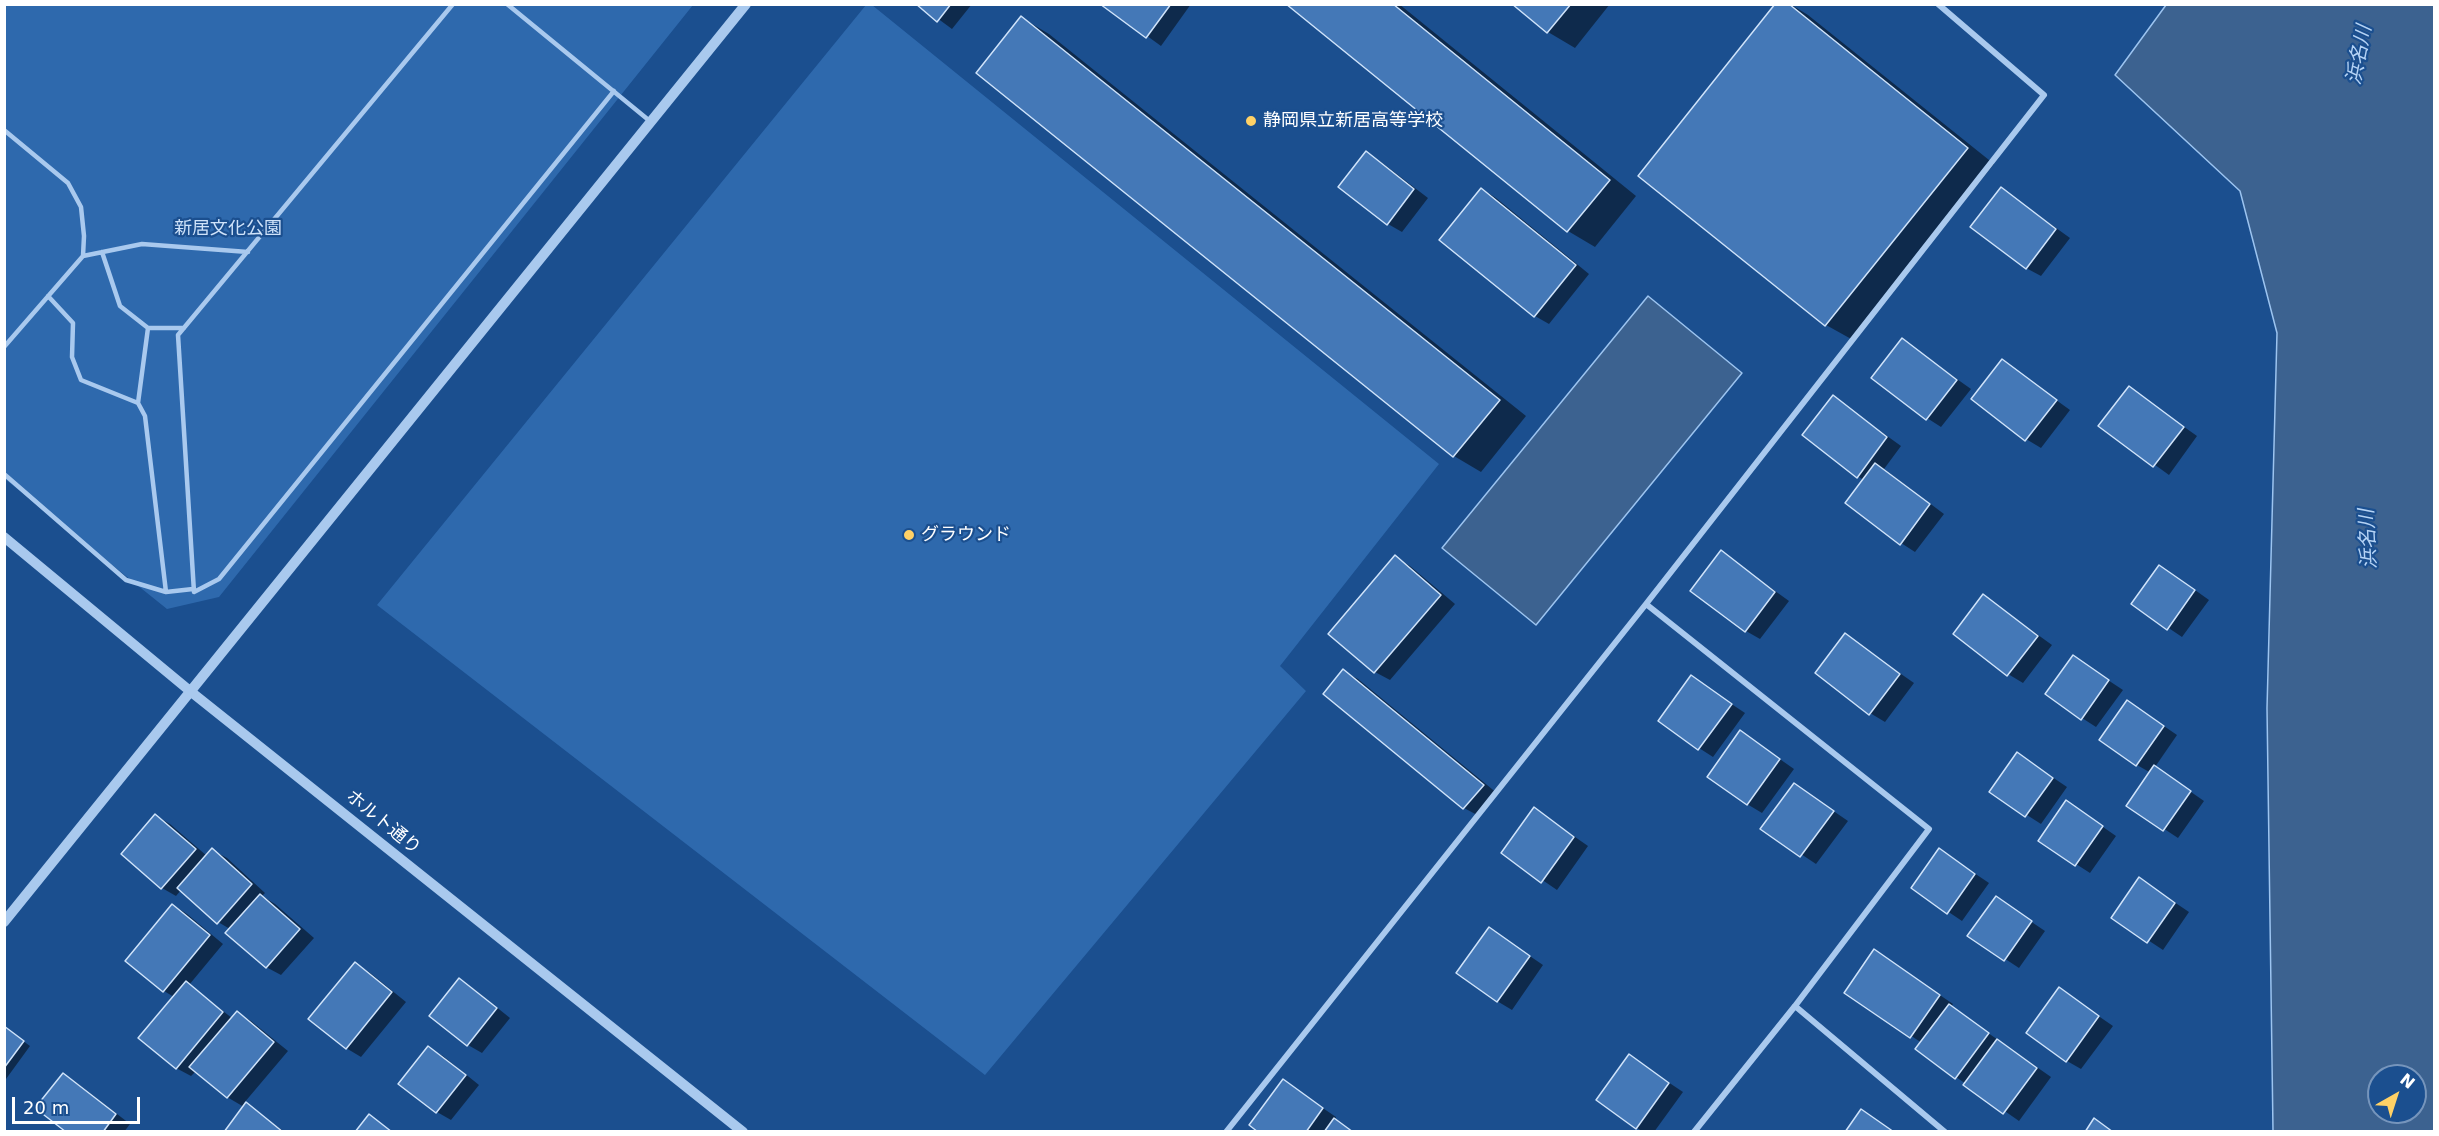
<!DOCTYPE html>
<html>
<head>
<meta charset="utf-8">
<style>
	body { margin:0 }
	#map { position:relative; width:2439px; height:1136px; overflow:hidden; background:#1b4f8f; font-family:"DejaVu Sans",sans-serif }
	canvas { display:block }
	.frame { position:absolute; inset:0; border:6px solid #fff; pointer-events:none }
	.north { position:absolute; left:2367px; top:1064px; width:60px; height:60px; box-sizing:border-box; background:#1b4f8f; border:2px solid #7695bc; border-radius:50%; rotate:39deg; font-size:16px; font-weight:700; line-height:24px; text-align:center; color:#fff }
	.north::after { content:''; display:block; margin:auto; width:21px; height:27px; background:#ffd166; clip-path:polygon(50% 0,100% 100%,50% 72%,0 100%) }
	.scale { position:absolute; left:12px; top:1097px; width:128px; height:27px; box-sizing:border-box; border:3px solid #fff; border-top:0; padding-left:8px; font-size:18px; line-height:21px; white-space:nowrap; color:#fff; -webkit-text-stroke:4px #1b4f8f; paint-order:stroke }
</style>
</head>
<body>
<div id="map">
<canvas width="2439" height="1136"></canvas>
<div class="frame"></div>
<div class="north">N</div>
<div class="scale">20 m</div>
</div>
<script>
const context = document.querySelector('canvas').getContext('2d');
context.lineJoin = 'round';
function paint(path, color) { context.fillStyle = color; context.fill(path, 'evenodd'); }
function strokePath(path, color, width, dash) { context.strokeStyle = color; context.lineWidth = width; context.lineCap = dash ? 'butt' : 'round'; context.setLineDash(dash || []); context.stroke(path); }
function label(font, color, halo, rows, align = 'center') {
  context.font = font + ' "DejaVu Sans","Noto Sans JP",sans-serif'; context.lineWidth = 4.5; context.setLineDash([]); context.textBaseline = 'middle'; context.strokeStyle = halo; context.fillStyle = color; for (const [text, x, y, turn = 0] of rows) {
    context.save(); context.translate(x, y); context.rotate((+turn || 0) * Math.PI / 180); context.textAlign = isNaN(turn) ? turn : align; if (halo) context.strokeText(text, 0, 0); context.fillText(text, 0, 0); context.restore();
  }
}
const green = new Path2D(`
	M 4,5 L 693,5 L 219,597 L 167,609 L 5,479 Z
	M 866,5 L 872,5 L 1439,464 L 1280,666 L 1306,691 L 985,1075 L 377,605 Z`);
const water = new Path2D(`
	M 2166,5 L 2434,5 L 2434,1131 L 2273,1131 L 2267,708 L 2277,333 L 2240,191 L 2115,75 ZM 2379,1076 L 2415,1076 L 2415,1112 L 2379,1112 Z
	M 1648,296 L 1742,373 L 1536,625 L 1442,548 Z`);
const shadow = new Path2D(`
	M 918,4 L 972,4 L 952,29 Z
	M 1103,4 L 1191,4 L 1161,46 Z
	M 1289,4 L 1399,4 L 1636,196 L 1595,247 L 1568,231 Z
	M 1514,4 L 1610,4 L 1575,48 L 1548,32 Z
	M 1777,4 L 1790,4 L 1808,15 L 1994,164 L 1853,340 L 1826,325 L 1640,176 Z
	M 1022,18 L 1049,34 L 1526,416 L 1481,472 L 1454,456 L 978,73 Z
	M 1366,153 L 1381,162 L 1428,198 L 1402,232 L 1388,224 Z
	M 1482,189 L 1496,198 L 1589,274 L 1549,324 L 1535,316 Z
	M 2002,189 L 2070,238 L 2041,276 L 2026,268 Z
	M 1902,340 L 1971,389 L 1941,427 L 1927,418 Z
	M 2002,361 L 2070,410 L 2041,448 L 2026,439 L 1973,398 Z
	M 2129,388 L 2197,436 L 2169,475 L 2100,425 Z
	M 1833,397 L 1901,446 L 1884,469 L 1944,514 L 1915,552 L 1901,543 L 1864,480 L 1857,476 Z
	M 1721,552 L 1789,601 L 1760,639 L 1746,631 Z
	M 1395,557 L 1410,566 L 1455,604 L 1390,680 L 1375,672 L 1330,633 Z
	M 2174,575 L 2209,600 L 2182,637 L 2133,604 Z
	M 1984,596 L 2052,645 L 2023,683 L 2008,674 Z
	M 1845,635 L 1914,683 L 1885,722 L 1870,713 Z
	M 2073,657 L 2123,690 L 2096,727 L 2082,718 Z
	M 1343,671 L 1358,679 L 1498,794 L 1479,816 L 1464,808 L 1325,693 Z
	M 1691,677 L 1745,713 L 1713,757 L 1699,748 Z
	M 2142,711 L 2177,735 L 2155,767 L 2204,801 L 2178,838 L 2128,805 L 2151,773 L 2137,765 Z
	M 1754,741 L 1794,769 L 1762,813 L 1747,804 Z
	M 2018,754 L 2067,787 L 2041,824 L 1991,792 Z
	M 1794,784 L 1848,821 L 1816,864 L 1762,828 Z
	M 2067,802 L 2116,836 L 2090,873 L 2076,864 Z
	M 1535,809 L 1588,846 L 1557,890 L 1503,853 Z
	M 156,816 L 170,824 L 207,856 L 212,850 L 227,858 L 265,893 L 262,896 L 275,904 L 314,938 L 281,975 L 266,967 L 230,929 L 218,922 L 181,890 L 176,896 L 162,888 Z
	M 1940,850 L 1989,883 L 1962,921 L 1913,888 Z
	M 2140,879 L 2189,912 L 2163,950 L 2113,917 Z
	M 1996,898 L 2045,931 L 2019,968 L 1969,935 Z
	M 173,905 L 187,914 L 223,944 L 189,985 L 232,1018 L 237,1012 L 251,1021 L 288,1051 L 244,1103 L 285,1132 L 225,1132 L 244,1107 L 227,1097 L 196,1071 L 191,1076 L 176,1068 L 174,997 L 164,991 Z
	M 1490,929 L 1543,965 L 1512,1010 L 1497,1001 Z
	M 1875,951 L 1953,1004 L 1951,1007 L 2051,1077 L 2019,1121 L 1956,1077 L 1922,1043 L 1846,993 Z
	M 355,964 L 369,972 L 406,1002 L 361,1057 L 346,1048 Z
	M 459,980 L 474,989 L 510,1018 L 482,1053 L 468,1045 Z
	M 2059,989 L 2113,1026 L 2081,1069 L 2067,1061 Z
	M 4,1027 L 30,1046 L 6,1079 L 4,1078 Z
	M 428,1048 L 443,1056 L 479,1085 L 451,1120 L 437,1112 Z
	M 1629,1056 L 1683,1092 L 1654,1132 L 1643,1132 L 1637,1128 Z
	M 63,1074 L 77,1083 L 130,1124 L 124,1132 L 68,1132 Z
	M 1283,1081 L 1336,1117 L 1335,1120 L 1354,1132 L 1261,1132 Z`);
const building = new Path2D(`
	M 916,4 L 951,4 L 937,22 Z
	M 1100,4 L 1171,4 L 1146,38 Z
	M 1286,4 L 1393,4 L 1610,180 L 1567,232 Z
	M 1512,4 L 1571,4 L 1547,33 Z
	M 1775,4 L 1789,4 L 1968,148 L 1825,326 L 1638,176 Z
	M 1021,16 L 1500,400 L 1453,457 L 976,73 Z
	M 1366,151 L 1414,189 L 1387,225 L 1338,187 Z
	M 2001,187 L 2056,229 L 2026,269 L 1970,227 Z
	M 1481,188 L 1576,265 L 1534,317 L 1439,240 Z
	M 1902,338 L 1957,380 L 1926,420 L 1871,378 Z
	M 2002,359 L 2057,400 L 2025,441 L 1971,399 Z
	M 2129,386 L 2184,427 L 2153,467 L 2098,426 Z
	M 1833,395 L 1887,437 L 1857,478 L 1802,435 Z
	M 1875,463 L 1930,504 L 1900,545 L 1845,503 Z
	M 1721,550 L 1775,592 L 1745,632 L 1690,591 Z
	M 1395,555 L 1441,595 L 1374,673 L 1328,634 Z
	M 2159,565 L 2195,590 L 2167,630 L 2131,604 Z
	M 1983,594 L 2038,636 L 2007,676 L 1953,634 Z
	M 1845,633 L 1900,674 L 1869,715 L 1815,673 Z
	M 2073,655 L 2109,680 L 2081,720 L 2045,694 Z
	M 1343,669 L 1484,785 L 1463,809 L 1323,694 Z
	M 1691,675 L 1732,704 L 1698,750 L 1658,721 Z
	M 2127,700 L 2164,726 L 2136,766 L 2099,740 Z
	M 1740,730 L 1780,759 L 1747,805 L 1707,777 Z
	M 2017,752 L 2053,778 L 2025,817 L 1989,792 Z
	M 2154,765 L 2191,791 L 2163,831 L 2126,806 Z
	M 1794,783 L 1834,811 L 1800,857 L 1760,829 Z
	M 2066,800 L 2103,826 L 2075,866 L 2038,841 Z
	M 1534,807 L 1574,837 L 1541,883 L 1501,853 Z
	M 155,814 L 196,849 L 161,889 L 121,854 Z
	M 212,848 L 252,884 L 217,924 L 177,888 Z
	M 1939,848 L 1975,874 L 1947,914 L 1911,888 Z
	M 2139,877 L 2175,903 L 2147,943 L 2111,918 Z
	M 260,894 L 300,929 L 266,968 L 225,933 Z
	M 1996,896 L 2032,921 L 2004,961 L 1967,936 Z
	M 172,904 L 210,935 L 163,992 L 125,961 Z
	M 1489,927 L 1530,956 L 1497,1002 L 1456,973 Z
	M 1874,949 L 1940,995 L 1910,1038 L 1844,993 Z
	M 355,962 L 392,992 L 346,1049 L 308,1019 Z
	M 459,978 L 497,1008 L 467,1046 L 429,1016 Z
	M 186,981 L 223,1012 L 176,1069 L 138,1038 Z
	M 2059,987 L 2099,1016 L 2066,1062 L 2026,1033 Z
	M 1949,1004 L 1989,1033 L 1955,1079 L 1915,1049 Z
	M 237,1011 L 274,1042 L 227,1098 L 189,1067 Z
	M 4,1026 L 24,1041 L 4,1068 Z
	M 1997,1039 L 2037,1068 L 2003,1114 L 1963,1085 Z
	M 428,1046 L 466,1075 L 436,1113 L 398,1084 Z
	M 1629,1054 L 1669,1083 L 1636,1129 L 1596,1100 Z
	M 63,1073 L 116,1114 L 103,1132 L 66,1132 L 35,1108 Z
	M 1283,1079 L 1323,1108 L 1306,1132 L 1258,1132 L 1249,1125 Z
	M 246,1102 L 283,1132 L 224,1132 Z
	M 1861,1109 L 1894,1132 L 1845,1132 Z
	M 369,1114 L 392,1132 L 355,1132 Z
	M 1334,1118 L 1353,1132 L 1324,1132 Z
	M 2094,1118 L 2113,1132 L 2085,1132 Z`);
const service = new Path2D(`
	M 453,4 L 178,335 L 194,592 L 219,579 L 614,91
	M 507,4 L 651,122
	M 4,130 L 68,183 L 81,207 L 84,236 L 83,256 L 4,347
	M 102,252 L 120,306 L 148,328 L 184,328
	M 83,256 L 142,244 L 248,252
	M 48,296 L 73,323 L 72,357 L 81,380 L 138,403 L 145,416 L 166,592 L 193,589
	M 138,403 L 148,328
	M 4,474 L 126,580 L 166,592`);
const minor = new Path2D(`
	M 1646,604 L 1929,829 L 1795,1006 L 1694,1132
	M 1795,1006 L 1945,1132
	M 1226,1132 L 1646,604 L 2044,95 L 1938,4`);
const tertiary = new Path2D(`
	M 4,537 L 190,691 L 743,1132
	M 4,922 L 746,4`);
const markers = [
	[1251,121,6,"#ffd166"],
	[909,535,6,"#ffd166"]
];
const poiNames = [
	["静岡県立新居高等学校",1263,121],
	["グラウンド",921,535]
];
const parkNames = [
	["新居文化公園",228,229]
];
const streetNames = [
	["ホルト通り",383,823,39]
];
const waterNames = [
	["浜名川",2360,55,-79],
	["浜名川",2369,539,-93]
];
paint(green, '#2e69ad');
paint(water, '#3c6290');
strokePath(water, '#9cc4f0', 1.5);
paint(shadow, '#0007');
paint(building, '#4478b7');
strokePath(building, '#cfe3fa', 1.5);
strokePath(service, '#a9c9ee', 4.5);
strokePath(minor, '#a9c9ee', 6);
strokePath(tertiary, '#a9c9ee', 10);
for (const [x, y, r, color] of markers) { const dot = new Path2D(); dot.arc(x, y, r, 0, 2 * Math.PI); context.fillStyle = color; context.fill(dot); strokePath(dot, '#1b4f8f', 2); }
label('18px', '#fff', '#1b4f8f', poiNames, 'left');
label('18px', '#cfe3fa', '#1b4f8f', parkNames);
label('18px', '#fff', '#1b4f8f', streetNames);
label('italic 20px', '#b5d3f5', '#1b4f8f', waterNames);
</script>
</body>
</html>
